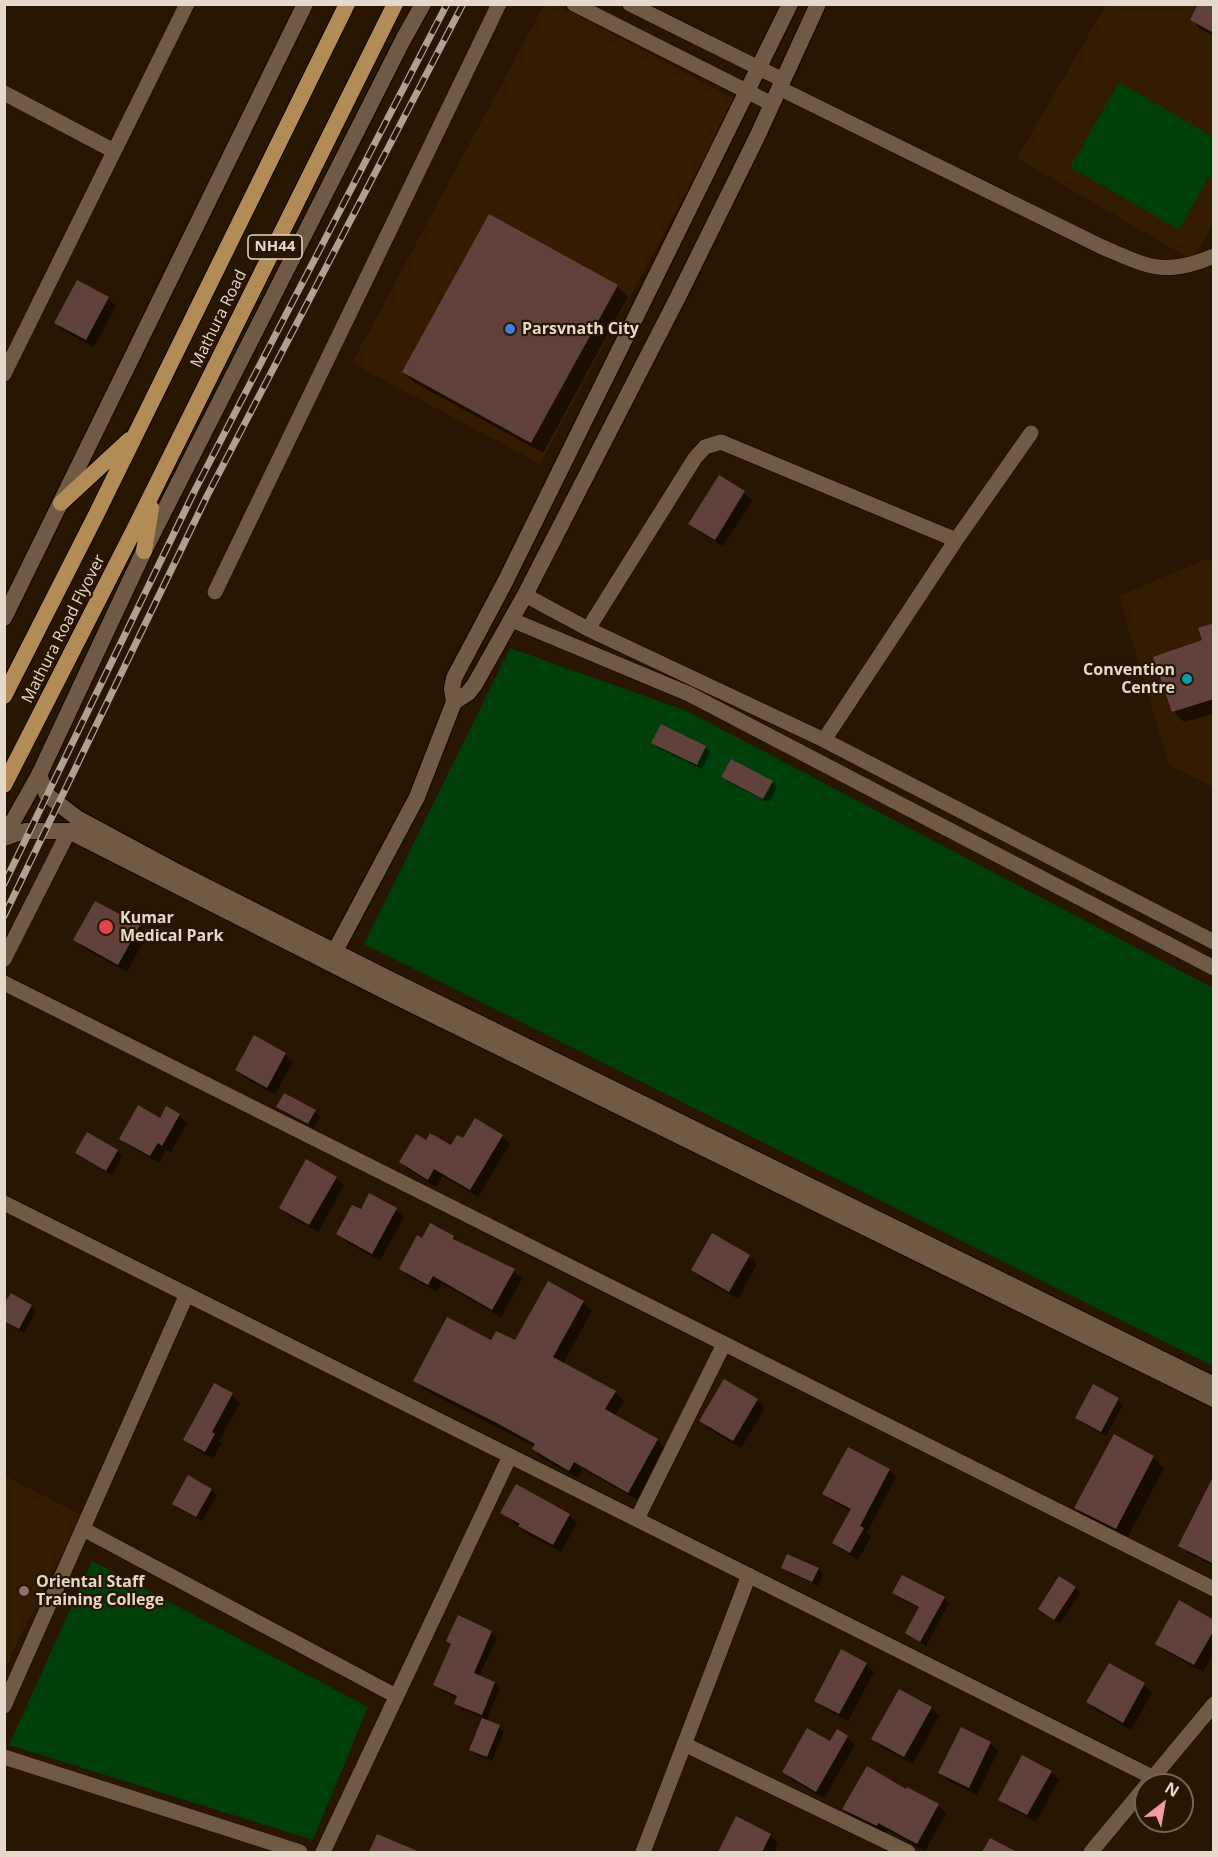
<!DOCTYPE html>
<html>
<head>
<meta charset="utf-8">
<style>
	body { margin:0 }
	#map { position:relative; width:1218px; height:1857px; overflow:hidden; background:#291602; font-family:"Open Sans",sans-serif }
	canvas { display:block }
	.frame { position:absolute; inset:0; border:6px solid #e6d9cc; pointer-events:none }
	.north { position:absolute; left:1134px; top:1773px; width:60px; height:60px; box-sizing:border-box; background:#291602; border:2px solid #756453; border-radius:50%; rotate:31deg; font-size:16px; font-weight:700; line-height:24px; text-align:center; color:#e6d9cc }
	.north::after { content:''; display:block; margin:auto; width:21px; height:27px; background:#f49aa3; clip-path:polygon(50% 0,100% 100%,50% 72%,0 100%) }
</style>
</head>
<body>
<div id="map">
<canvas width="1218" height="1857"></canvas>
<div class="frame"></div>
<div class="north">N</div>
</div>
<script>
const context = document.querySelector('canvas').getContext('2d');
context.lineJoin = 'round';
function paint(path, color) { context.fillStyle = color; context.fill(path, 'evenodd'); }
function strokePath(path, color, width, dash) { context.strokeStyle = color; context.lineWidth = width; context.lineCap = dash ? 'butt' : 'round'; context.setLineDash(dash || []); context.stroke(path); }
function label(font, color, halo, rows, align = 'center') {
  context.font = font + ' "Open Sans",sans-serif'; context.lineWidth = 4.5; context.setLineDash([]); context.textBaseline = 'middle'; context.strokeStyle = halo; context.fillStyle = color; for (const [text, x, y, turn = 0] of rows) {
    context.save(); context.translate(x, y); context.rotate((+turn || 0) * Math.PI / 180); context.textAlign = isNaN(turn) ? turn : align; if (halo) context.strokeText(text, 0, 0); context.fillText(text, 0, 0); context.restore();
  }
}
const built = new Path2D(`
	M 544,5 L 558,5 L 736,100 L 540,464 L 352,363 Z
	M 1106,5 L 1213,5 L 1213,224 L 1192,260 L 1017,158 Z
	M 1206,559 L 1213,563 L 1213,787 L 1169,765 L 1119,596 Z
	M 5,1476 L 81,1515 L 5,1667 Z`);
const green = new Path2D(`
	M 1119,82 L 1213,137 L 1213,170 L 1179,230 L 1070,167 Z
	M 510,648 L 687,711 L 1213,988 L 1213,1366 L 364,944 Z
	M 92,1561 L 368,1707 L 313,1840 L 9,1745 Z`);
const shadow = new Path2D(`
	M 1214,4 L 1214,36 L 1200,29 L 1192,20 Z
	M 490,216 L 617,286 L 628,297 L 543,453 L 415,383 L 404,372 Z
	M 108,298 L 116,306 L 94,347 L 64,331 L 56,323 Z
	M 744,493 L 752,501 L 723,546 L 698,531 L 690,523 Z
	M 1214,625 L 1214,714 L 1184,722 L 1173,711 L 1204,641 Z
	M 653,743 L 705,747 L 710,752 L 702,769 L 658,748 Z
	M 723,777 L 772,782 L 777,787 L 769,803 L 728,782 Z
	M 139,927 L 147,935 L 127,972 L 83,948 L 75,940 Z
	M 285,1054 L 293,1062 L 275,1095 L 245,1078 L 237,1070 Z
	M 278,1107 L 315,1112 L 320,1117 L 314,1128 L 283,1112 Z
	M 179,1115 L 187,1123 L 171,1152 L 166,1150 L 159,1163 L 129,1146 L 121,1138 L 160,1120 Z
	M 502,1136 L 510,1144 L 478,1197 L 443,1176 L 436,1187 L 409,1170 L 401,1162 L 426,1142 L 451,1147 L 463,1140 Z
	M 117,1151 L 122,1156 L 112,1175 L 82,1158 L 77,1153 Z
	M 336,1178 L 344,1186 L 318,1232 L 289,1216 L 281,1208 Z
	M 396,1209 L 404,1217 L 380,1261 L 346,1242 L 338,1234 Z
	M 454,1237 L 461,1244 L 514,1271 L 522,1279 L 501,1317 L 441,1283 L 437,1292 L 409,1277 L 401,1269 L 422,1240 Z
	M 749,1256 L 757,1264 L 738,1299 L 701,1278 L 693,1270 Z
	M 583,1302 L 592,1311 L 563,1364 L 615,1392 L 624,1401 L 615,1416 L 657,1440 L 666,1449 L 637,1500 L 583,1469 L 578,1478 L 542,1458 L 534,1449 L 535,1447 L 423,1389 L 415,1380 L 491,1342 L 515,1342 Z
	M 31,1306 L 36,1311 L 24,1333 L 4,1322 L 4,1307 Z
	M 232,1395 L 240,1403 L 219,1441 L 222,1443 L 213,1459 L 193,1447 L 185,1439 Z
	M 757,1400 L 765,1408 L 741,1448 L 709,1429 L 701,1421 Z
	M 1118,1400 L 1123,1405 L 1106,1436 L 1082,1423 L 1077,1418 Z
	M 1114,1436 L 1153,1457 L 1164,1468 L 1127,1539 L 1087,1519 L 1076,1508 Z
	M 889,1470 L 896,1477 L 867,1533 L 871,1537 L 858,1560 L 842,1550 L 834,1543 L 852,1512 L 832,1501 L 824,1494 Z
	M 517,1486 L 569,1515 L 577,1523 L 561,1552 L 528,1534 L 502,1513 Z
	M 212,1490 L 217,1495 L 202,1521 L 179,1509 L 174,1503 Z
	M 1214,1492 L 1214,1566 L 1188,1553 L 1180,1545 Z
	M 783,1567 L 818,1569 L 823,1574 L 818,1586 L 788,1572 Z
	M 1075,1588 L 1080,1593 L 1060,1624 L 1045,1614 Z
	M 894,1593 L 944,1598 L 949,1603 L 926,1646 L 907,1633 L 920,1609 L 899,1598 Z
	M 458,1617 L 492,1633 L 497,1638 L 479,1676 L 495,1683 L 500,1688 L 486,1721 L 499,1727 L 504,1732 L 492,1761 L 476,1755 L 471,1750 L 484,1718 L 461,1709 L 456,1704 L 458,1698 L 440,1690 L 435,1685 L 452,1645 L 448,1641 Z
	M 1214,1621 L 1214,1652 L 1203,1672 L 1165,1651 L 1157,1643 Z
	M 866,1664 L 874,1672 L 848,1721 L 824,1708 L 816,1700 Z
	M 1109,1665 L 1144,1685 L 1152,1693 L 1131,1730 L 1096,1710 L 1088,1702 Z
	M 931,1708 L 939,1716 L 913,1764 L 881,1747 L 873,1739 Z
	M 847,1737 L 855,1745 L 824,1798 L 792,1780 L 784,1772 L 830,1743 Z
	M 990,1743 L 998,1751 L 977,1795 L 948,1781 L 940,1773 Z
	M 1051,1772 L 1059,1780 L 1036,1822 L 1008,1807 L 1000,1799 Z
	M 907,1791 L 938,1805 L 946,1814 L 925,1851 L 887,1830 L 885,1833 L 852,1817 L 844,1809 Z
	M 737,1818 L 770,1835 L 778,1843 L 774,1852 L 720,1852 Z
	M 378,1836 L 421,1852 L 371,1852 Z`);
const building = new Path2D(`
	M 1198,4 L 1214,4 L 1214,33 L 1190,20 Z
	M 489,214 L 618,285 L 531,443 L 402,372 Z
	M 77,280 L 109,297 L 86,340 L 54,323 Z
	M 719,475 L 745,491 L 715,540 L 688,524 Z
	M 1214,623 L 1214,699 L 1172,712 L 1153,657 L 1202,640 L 1198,628 Z
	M 661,724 L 706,746 L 697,765 L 651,743 Z
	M 731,759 L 773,781 L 763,799 L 721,777 Z
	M 95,901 L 140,925 L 118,965 L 73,940 Z
	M 254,1035 L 286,1053 L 267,1088 L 235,1070 Z
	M 284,1093 L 316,1110 L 308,1124 L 276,1107 Z
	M 138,1105 L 160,1118 L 166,1106 L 180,1114 L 162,1146 L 158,1143 L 150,1156 L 119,1139 Z
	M 475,1118 L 503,1135 L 470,1190 L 434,1169 L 428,1180 L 399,1162 L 416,1134 L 426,1140 L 430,1133 L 451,1145 L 457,1135 L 463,1138 Z
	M 87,1132 L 118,1150 L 106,1171 L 75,1153 Z
	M 306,1159 L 337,1177 L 309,1225 L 279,1208 Z
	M 369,1193 L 397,1208 L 372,1254 L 336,1234 L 352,1205 L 361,1209 Z
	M 430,1223 L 454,1236 L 453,1239 L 515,1269 L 492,1310 L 433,1276 L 428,1285 L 399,1269 L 417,1235 L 422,1238 Z
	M 712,1233 L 750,1255 L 729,1292 L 691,1270 Z
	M 548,1281 L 584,1301 L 553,1357 L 616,1391 L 605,1409 L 658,1439 L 628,1493 L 574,1462 L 569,1471 L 532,1449 L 535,1444 L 495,1422 L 413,1381 L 447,1317 L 491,1340 L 496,1331 L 515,1340 Z
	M 11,1293 L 32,1305 L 19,1329 L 4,1321 L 4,1304 Z
	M 724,1379 L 758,1399 L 733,1441 L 699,1421 Z
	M 214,1383 L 233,1393 L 212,1432 L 215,1434 L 205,1452 L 183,1440 Z
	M 1093,1384 L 1119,1398 L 1101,1432 L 1075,1418 Z
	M 1114,1434 L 1154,1456 L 1116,1529 L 1074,1508 Z
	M 848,1447 L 890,1469 L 860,1526 L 864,1528 L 850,1553 L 832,1543 L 851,1509 L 822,1494 Z
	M 188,1475 L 212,1489 L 196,1517 L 172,1504 Z
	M 1214,1475 L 1214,1564 L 1178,1546 Z
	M 516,1484 L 570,1514 L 553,1545 L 518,1526 L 520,1524 L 500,1513 Z
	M 787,1554 L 819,1568 L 812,1582 L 781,1568 Z
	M 902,1575 L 945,1597 L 920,1642 L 905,1633 L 919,1607 L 892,1593 Z
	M 1059,1576 L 1076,1587 L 1054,1620 L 1038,1609 Z
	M 1179,1600 L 1214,1620 L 1214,1630 L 1194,1665 L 1155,1644 Z
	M 458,1615 L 492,1631 L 474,1673 L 495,1682 L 482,1715 L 454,1704 L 457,1696 L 433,1685 L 451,1644 L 446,1641 Z
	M 841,1649 L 867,1663 L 839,1714 L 814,1701 Z
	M 1109,1663 L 1145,1683 L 1123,1723 L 1086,1702 Z
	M 899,1689 L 932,1707 L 904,1757 L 871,1739 Z
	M 482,1718 L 500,1725 L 487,1757 L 469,1750 Z
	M 961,1727 L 991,1742 L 969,1788 L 938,1773 Z
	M 807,1728 L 830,1741 L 837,1729 L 848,1736 L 816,1792 L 782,1772 Z
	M 1022,1755 L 1052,1771 L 1027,1815 L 998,1800 Z
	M 867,1766 L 906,1789 L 907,1787 L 939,1804 L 917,1844 L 878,1823 L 877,1826 L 842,1809 Z
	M 736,1816 L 771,1834 L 762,1852 L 718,1852 Z
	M 377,1834 L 420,1852 L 369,1852 Z
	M 990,1838 L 1017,1852 L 982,1852 Z`);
const minor = new Path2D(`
	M 574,4 L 772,104
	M 630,4 L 783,80
	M 779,88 L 1102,247 C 1149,267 1164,277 1214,256
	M 4,93 L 114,151
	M 4,374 L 187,4
	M 215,592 L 499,4
	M 525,595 L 588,629 L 824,740 L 1214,942
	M 512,620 L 689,694 L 1214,968
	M 588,629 L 695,458 L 705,447 L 721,442 L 956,540
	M 824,740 L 956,540 L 1031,433
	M 4,959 L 69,831
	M 4,983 L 1214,1589
	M 4,1203 L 1152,1777
	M 637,1519 L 724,1344
	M 83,1529 L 396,1696
	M 4,1706 L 187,1294
	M 684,1744 L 908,1852
	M 4,1757 L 300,1852
	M 323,1852 L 510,1456
	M 643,1852 L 749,1575
	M 1091,1852 L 1214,1704`);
const tertiary = new Path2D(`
	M 454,702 L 468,693 L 475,684 L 525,595 L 679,295 L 756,139 L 818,4
	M 39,775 L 47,795 L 77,818 L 181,874 L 381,975 L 1214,1385
	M 4,838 L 25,831 L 69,831 L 393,995 L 1214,1399
	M 328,959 L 335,951 L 417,797 L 454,702 L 452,689 L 454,678 L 505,582 L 790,4`);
const secondary = new Path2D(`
	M 4,618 L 305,4
	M 4,837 L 39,775 L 144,551 L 404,38 L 423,4`);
const trunk = new Path2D(`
	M 61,503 L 129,440
	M 144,551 L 151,508
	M 4,696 L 95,517 L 347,4
	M 4,785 L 134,530 L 395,4`);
const rail = new Path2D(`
	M 4,884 L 195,490 L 447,4
	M 4,916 L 207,496 L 463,4`);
const markers = [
	[510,329,6,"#3f7fe0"],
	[1187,679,6,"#0f9aa8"],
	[106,927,8,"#e0444e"],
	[24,1591,6,"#8d6e63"]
];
const shields = [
	[275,247,54]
];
const shieldNames = [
	["NH44",275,247]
];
const streetNames = [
	["Mathura Road",219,319,-64],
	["Mathura Road Flyover",64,629,-63]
];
const poiNames = [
	["Parsvnath City",522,329],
	["Convention",1175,670,"right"],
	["Centre",1175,688,"right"],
	["Kumar",120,918],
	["Medical Park",120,936],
	["Oriental Staff",36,1582],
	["Training College",36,1600]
];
paint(built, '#341c00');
paint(green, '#003f0a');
paint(shadow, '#0007');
paint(building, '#61413c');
strokePath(minor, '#110300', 16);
strokePath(tertiary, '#110300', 18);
strokePath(secondary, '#110300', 18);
strokePath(trunk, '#110300', 18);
strokePath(minor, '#705a43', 15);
strokePath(tertiary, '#705a43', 16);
strokePath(secondary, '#705a43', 16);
strokePath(trunk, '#b28c56', 16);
strokePath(rail, '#afa091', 7);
strokePath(rail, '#291602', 4.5, [14]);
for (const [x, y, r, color] of markers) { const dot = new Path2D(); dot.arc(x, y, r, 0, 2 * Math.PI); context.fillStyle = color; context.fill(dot); strokePath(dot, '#291602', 2); }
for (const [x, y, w] of shields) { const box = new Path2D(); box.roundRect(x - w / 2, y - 12, w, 24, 4.5); context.fillStyle = '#291602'; context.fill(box); strokePath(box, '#e6d9cc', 1.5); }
label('bold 15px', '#e6d9cc', null, shieldNames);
label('16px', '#e6d9cc', '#291602', streetNames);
label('bold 16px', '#e6d9cc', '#291602', poiNames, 'left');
</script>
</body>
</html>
